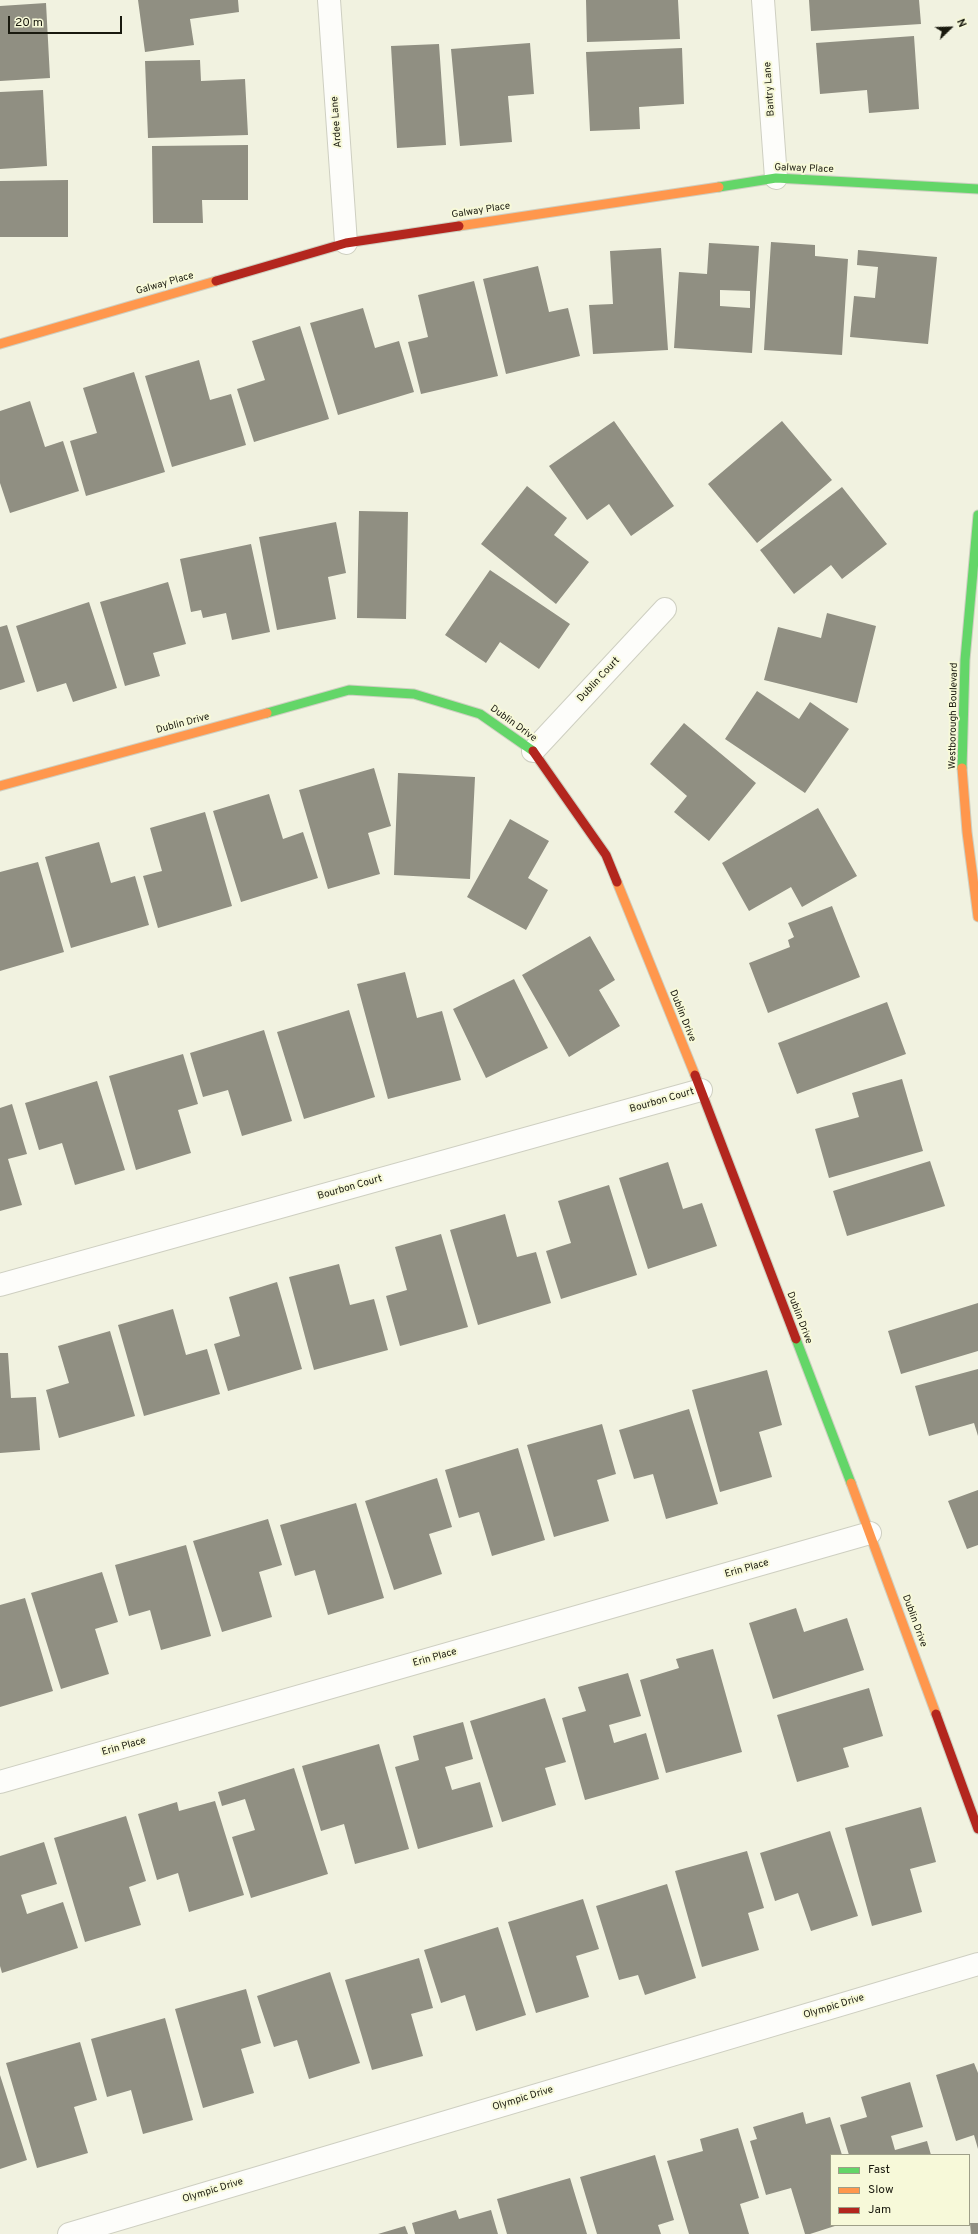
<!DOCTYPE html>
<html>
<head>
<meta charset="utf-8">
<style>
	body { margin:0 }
	#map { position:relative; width:978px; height:2234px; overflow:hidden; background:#f1f2e0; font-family:Overpass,sans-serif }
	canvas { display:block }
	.legend { position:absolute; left:830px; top:2154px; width:140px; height:72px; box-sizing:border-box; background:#f7f9d9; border:1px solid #9e9f88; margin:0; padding:5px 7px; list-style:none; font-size:12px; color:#19190e }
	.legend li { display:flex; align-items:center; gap:8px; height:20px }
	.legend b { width:20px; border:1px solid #9e9f88 }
	.north { position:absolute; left:930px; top:8px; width:40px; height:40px; -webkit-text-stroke:3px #f7f9d9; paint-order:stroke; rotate:67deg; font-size:11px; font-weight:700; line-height:16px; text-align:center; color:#19190e }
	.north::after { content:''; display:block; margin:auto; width:14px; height:18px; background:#19190e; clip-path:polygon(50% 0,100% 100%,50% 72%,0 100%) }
	.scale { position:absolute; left:8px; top:16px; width:114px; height:18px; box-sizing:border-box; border:2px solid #19190e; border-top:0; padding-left:5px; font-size:12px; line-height:14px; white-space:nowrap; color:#19190e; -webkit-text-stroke:3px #f7f9d9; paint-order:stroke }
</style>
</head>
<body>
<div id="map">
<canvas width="978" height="2234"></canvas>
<ul class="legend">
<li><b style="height:5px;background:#63d668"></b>Fast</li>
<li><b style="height:5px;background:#ff974d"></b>Slow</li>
<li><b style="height:5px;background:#b3261e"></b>Jam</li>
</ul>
<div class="north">N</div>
<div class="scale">20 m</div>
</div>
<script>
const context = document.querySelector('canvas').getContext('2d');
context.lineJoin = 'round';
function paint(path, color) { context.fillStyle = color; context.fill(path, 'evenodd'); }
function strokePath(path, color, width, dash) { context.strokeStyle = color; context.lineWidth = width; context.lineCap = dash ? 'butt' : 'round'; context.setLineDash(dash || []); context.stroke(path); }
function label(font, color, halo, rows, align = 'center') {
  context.font = font + ' Overpass,sans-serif'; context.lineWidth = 4; context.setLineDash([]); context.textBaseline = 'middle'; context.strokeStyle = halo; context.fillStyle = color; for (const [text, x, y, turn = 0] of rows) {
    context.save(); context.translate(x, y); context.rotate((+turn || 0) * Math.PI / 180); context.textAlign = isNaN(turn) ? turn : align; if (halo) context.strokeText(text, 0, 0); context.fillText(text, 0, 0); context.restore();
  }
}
const building = new Path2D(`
	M 138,0 L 238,0 L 239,12 L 190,19 L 194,45 L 145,52 Z
	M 586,0 L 678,0 L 680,39 L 587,42 Z
	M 809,0 L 919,0 L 921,24 L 811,31 Z
	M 46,3 L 50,78 L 0,81 L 0,6 Z
	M 914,36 L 919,109 L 869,113 L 867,90 L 820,94 L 816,43 Z
	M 530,43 L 534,94 L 508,96 L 512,142 L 460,146 L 451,49 Z
	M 439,44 L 446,145 L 397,148 L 391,46 Z
	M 682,48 L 684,104 L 639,107 L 640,129 L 590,131 L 586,52 Z
	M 200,60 L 201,81 L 245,79 L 248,135 L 148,138 L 145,61 Z
	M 43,90 L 47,166 L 0,169 L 0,92 Z
	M 248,145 L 248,200 L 202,200 L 203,223 L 153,223 L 152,146 Z
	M 68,180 L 68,237 L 0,237 L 0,181 Z
	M 771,242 L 815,245 L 815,256 L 848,259 L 842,355 L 764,350 Z
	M 709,243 L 759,246 L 752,353 L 674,348 L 679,272 L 707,274 ZM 720,290 L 750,291 L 750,308 L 720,306 Z
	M 661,248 L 668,350 L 593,354 L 589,305 L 613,304 L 610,251 Z
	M 858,250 L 937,257 L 928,344 L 850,337 L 854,296 L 875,298 L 878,267 L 857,265 Z
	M 538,266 L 549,312 L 568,308 L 580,356 L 506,374 L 483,279 Z
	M 474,281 L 498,376 L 421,394 L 408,342 L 428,337 L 418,295 Z
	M 363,308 L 375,348 L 399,341 L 414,392 L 338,415 L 310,323 Z
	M 300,326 L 329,419 L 254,442 L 237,389 L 265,380 L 252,341 Z
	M 199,360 L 210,400 L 231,394 L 246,445 L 172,467 L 145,376 Z
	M 134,372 L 165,472 L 86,496 L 70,441 L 97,433 L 83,388 Z
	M 30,401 L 45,447 L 63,441 L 79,491 L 10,513 L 0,483 L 0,411 Z
	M 614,421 L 674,506 L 631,536 L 609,504 L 587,520 L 549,466 Z
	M 782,421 L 832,480 L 757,543 L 708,484 Z
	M 527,486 L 567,518 L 554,535 L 589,562 L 556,604 L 481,544 Z
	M 842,487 L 887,544 L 842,579 L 831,565 L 794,594 L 760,550 Z
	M 359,511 L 408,512 L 406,619 L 357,618 Z
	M 336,522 L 346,573 L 328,577 L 336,619 L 277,630 L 259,537 Z
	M 251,544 L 270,632 L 232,640 L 226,613 L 203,618 L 201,610 L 191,612 L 180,559 Z
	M 490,570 L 570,624 L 539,669 L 500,642 L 486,663 L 445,635 Z
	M 168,582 L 186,644 L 153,653 L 160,676 L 125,686 L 100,602 Z
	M 89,602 L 117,688 L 73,702 L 66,683 L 37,692 L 16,626 Z
	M 827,613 L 876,626 L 857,703 L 764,680 L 778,627 L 821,638 Z
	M 7,625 L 25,682 L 0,690 L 0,627 Z
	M 757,691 L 799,719 L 810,702 L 849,729 L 805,793 L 725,739 Z
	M 684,723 L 756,783 L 709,841 L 674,812 L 687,796 L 650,764 Z
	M 374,768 L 391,826 L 368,833 L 380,874 L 328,889 L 299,790 Z
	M 398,773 L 475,777 L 470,879 L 394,875 Z
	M 269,794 L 283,839 L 303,832 L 318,878 L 241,902 L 213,811 Z
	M 818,808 L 857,876 L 802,907 L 791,887 L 749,911 L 722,863 Z
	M 205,812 L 232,906 L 158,928 L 143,876 L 162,871 L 150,828 Z
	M 510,819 L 549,841 L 528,878 L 548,890 L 526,930 L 467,897 Z
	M 99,842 L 111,883 L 135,876 L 149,925 L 71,948 L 45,857 Z
	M 38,862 L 64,952 L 0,971 L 0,872 Z
	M 832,906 L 860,977 L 768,1013 L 749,963 L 790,947 L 788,940 L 794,937 L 788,923 Z
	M 590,936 L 615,980 L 599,990 L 620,1026 L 569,1057 L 522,975 Z
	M 405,972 L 417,1018 L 442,1011 L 461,1080 L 388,1099 L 357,984 Z
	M 514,979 L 548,1048 L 486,1078 L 453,1009 Z
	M 887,1002 L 906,1054 L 797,1094 L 778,1043 Z
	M 349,1010 L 375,1097 L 304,1119 L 277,1032 Z
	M 264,1030 L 292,1121 L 242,1136 L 228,1090 L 203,1097 L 190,1053 Z
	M 183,1054 L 198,1104 L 178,1110 L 191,1153 L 136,1170 L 109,1076 Z
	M 902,1079 L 923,1151 L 829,1178 L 815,1129 L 859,1117 L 852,1093 Z
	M 97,1081 L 125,1170 L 75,1185 L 62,1143 L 39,1150 L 25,1103 Z
	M 12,1104 L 27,1154 L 8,1159 L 22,1205 L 0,1211 L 0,1108 Z
	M 930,1161 L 945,1206 L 847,1236 L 833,1191 Z
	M 668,1162 L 683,1209 L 702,1203 L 717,1246 L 648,1269 L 619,1178 Z
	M 609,1185 L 637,1275 L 561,1299 L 546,1251 L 571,1243 L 558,1201 Z
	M 505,1214 L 517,1257 L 536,1252 L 551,1303 L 478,1325 L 450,1230 Z
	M 441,1234 L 468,1327 L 400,1346 L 386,1296 L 407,1290 L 395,1247 Z
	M 339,1264 L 350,1305 L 374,1299 L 388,1350 L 314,1370 L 289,1277 Z
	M 277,1282 L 302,1369 L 228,1391 L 214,1344 L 240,1336 L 229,1297 Z
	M 978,1303 L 978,1351 L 901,1374 L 888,1331 Z
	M 173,1309 L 186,1355 L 207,1349 L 220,1394 L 144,1416 L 118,1325 Z
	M 110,1331 L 135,1416 L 59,1438 L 46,1390 L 69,1383 L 58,1346 Z
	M 0,1353 L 8,1353 L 11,1398 L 36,1397 L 40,1450 L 0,1453 Z
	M 978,1369 L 978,1436 L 974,1423 L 929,1436 L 915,1386 Z
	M 767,1370 L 782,1425 L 759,1432 L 772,1477 L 720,1492 L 692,1390 Z
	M 689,1409 L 718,1504 L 666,1519 L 653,1474 L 634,1479 L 619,1430 Z
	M 602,1424 L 616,1474 L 597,1480 L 609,1521 L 554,1537 L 527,1445 Z
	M 518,1448 L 545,1540 L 492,1556 L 479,1512 L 459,1518 L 445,1470 Z
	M 437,1478 L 452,1527 L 429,1534 L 442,1574 L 394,1590 L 365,1501 Z
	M 978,1490 L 978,1545 L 967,1549 L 948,1501 Z
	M 356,1503 L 384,1598 L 328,1615 L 315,1570 L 295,1576 L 280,1525 Z
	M 268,1519 L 282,1565 L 259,1572 L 272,1617 L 222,1632 L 193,1541 Z
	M 186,1545 L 211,1636 L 161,1650 L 150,1610 L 129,1616 L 115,1565 Z
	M 102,1572 L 118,1622 L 95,1629 L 109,1674 L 61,1689 L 31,1593 Z
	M 25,1598 L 53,1691 L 0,1707 L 0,1605 Z
	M 796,1608 L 804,1632 L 847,1618 L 864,1670 L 773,1699 L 749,1623 Z
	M 713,1649 L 742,1752 L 666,1773 L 640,1680 L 679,1668 L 676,1659 Z
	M 628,1673 L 641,1716 L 609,1725 L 614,1743 L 646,1733 L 659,1779 L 585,1800 L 562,1718 L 586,1711 L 578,1687 Z
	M 869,1688 L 883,1736 L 843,1748 L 849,1767 L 797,1782 L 777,1715 Z
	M 545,1698 L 566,1762 L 545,1768 L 556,1805 L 502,1822 L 470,1721 Z
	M 463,1722 L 473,1759 L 445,1767 L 452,1790 L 480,1782 L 493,1827 L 418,1849 L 395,1767 L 419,1760 L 413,1736 Z
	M 379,1744 L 409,1849 L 355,1864 L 344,1824 L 321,1831 L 302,1766 Z
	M 294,1768 L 328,1874 L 251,1898 L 232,1837 L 255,1830 L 245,1799 L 222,1806 L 218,1792 Z
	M 215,1801 L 244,1895 L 189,1912 L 178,1873 L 157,1880 L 138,1814 L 177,1802 L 179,1811 Z
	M 921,1807 L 936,1862 L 910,1869 L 922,1912 L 872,1926 L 845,1828 Z
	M 126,1816 L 146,1881 L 129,1887 L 141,1925 L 85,1942 L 54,1838 Z
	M 830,1831 L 858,1916 L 811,1931 L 798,1893 L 775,1901 L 760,1853 Z
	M 44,1842 L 57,1884 L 21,1895 L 27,1914 L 63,1902 L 78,1948 L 2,1973 L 0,1966 L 0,1856 Z
	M 747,1851 L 764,1908 L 748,1913 L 759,1950 L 702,1967 L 675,1871 Z
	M 667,1884 L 696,1978 L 645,1995 L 638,1975 L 619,1980 L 596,1906 Z
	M 583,1899 L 599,1949 L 576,1956 L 589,1997 L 536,2013 L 508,1922 Z
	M 498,1927 L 526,2015 L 476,2031 L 465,1995 L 441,2003 L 424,1950 Z
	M 419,1958 L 433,2008 L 411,2014 L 423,2056 L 372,2070 L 345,1980 Z
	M 330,1972 L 360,2063 L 309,2079 L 297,2040 L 274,2047 L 257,1996 Z
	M 246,1989 L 261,2043 L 241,2049 L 254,2093 L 203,2108 L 175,2009 Z
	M 165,2018 L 193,2120 L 143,2134 L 131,2090 L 107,2097 L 91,2039 Z
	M 80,2042 L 97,2100 L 74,2107 L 88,2153 L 37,2168 L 6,2063 Z
	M 974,2063 L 978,2073 L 978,2149 L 974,2135 L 956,2141 L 936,2075 Z
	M 0,2075 L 27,2160 L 0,2169 Z
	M 910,2082 L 923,2127 L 891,2136 L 895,2150 L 927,2141 L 931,2155 L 849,2155 L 840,2125 L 867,2117 L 861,2097 Z
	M 803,2112 L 806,2124 L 830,2117 L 842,2155 L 831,2155 L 831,2225 L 838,2225 L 810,2234 L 805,2234 L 791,2188 L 766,2195 L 750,2141 L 757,2139 L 753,2127 Z
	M 738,2128 L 759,2198 L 740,2204 L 749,2234 L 689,2234 L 667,2161 L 703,2151 L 700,2139 Z
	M 655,2155 L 674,2220 L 658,2225 L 661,2234 L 597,2234 L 580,2177 Z
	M 570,2178 L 587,2234 L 507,2234 L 497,2199 Z
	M 456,2210 L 459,2219 L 491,2210 L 498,2234 L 415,2234 L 412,2223 Z
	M 970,2223 L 978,2223 L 978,2234 L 971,2234 Z
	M 405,2226 L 408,2234 L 378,2234 Z`);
const street = new Path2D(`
	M 329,0 L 346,243
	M 763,0 L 776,178
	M 533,751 L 665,609
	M 0,1285 L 701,1090
	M 0,1782 L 870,1533
	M 69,2234 L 978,1964`);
const fast = new Path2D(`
	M 719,187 L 776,178 L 978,189
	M 267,713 L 349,690 L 414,694 L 480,714 L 533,751
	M 962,768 L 965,660 L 978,515
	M 796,1339 L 851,1483`);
const slow = new Path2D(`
	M 459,226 L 719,187
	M 0,344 L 216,281
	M 962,768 L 967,832 L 978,917
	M 0,786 L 267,713
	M 617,882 L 695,1075
	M 851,1483 L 936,1714`);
const jam = new Path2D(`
	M 216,281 L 346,243 L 459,226
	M 533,751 L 606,855 L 617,882
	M 695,1075 L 796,1339
	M 936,1714 L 978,1829`);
const streetNames = [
	["Bantry Lane",770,89,-94],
	["Ardee Lane",337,122,-94],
	["Galway Place",804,169,2],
	["Galway Place",481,211,-9],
	["Galway Place",165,284,-16],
	["Dublin Court",599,680,-47],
	["Westborough Boulevard",954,716,-89],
	["Dublin Drive",183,724,-15],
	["Dublin Drive",513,724,36],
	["Dublin Drive",682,1016,68],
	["Bourbon Court",662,1101,-16],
	["Bourbon Court",350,1188,-16],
	["Dublin Drive",799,1318,69],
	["Erin Place",747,1569,-16],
	["Dublin Drive",914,1621,70],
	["Erin Place",435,1658,-16],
	["Erin Place",124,1747,-16],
	["Olympic Drive",834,2007,-17],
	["Olympic Drive",523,2099,-17],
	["Olympic Drive",213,2191,-17]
];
paint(building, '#908f82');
strokePath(street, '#cecfc1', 24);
strokePath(fast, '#cecfc1', 11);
strokePath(slow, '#cecfc1', 11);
strokePath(jam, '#cecfc1', 11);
strokePath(street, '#fdfdfa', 22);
strokePath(fast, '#63d668', 9);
strokePath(slow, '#ff974d', 9);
strokePath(jam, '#b3261e', 9);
label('10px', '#19190e', '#f7f9d9', streetNames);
</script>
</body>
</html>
